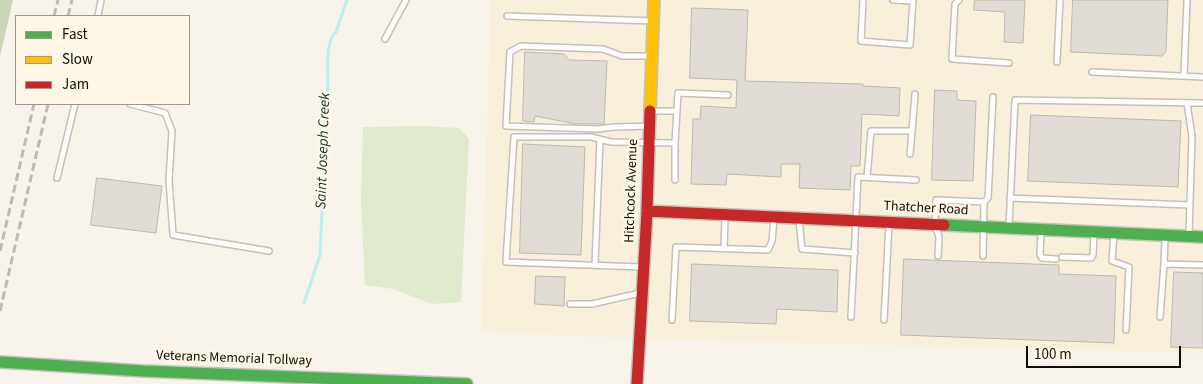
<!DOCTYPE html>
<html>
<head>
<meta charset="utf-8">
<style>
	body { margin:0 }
	#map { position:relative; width:1203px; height:384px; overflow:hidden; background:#f8f4eb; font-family:"Source Sans 3",sans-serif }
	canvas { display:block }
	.legend { position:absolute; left:15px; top:15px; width:175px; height:90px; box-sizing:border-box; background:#fef7e5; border:1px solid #9f998c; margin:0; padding:6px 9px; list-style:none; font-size:15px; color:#100d06 }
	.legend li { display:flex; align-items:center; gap:10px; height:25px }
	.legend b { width:25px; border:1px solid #9f998c }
	.scale { position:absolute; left:1026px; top:346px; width:155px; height:22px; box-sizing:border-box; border:2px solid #100d06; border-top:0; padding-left:6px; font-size:15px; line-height:18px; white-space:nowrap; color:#100d06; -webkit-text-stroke:4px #fef7e5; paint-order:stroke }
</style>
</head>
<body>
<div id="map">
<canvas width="1203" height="384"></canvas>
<ul class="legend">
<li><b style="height:6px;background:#4caf50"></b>Fast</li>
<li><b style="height:6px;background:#ffc107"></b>Slow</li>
<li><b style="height:6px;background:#c62828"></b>Jam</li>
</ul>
<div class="scale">100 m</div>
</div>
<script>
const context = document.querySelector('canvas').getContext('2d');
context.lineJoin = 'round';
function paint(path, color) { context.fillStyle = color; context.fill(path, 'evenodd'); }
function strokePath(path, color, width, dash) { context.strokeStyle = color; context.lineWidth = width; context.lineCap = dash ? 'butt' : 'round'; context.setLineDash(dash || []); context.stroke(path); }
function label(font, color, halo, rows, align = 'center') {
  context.font = font + ' "Source Sans 3",sans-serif'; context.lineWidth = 5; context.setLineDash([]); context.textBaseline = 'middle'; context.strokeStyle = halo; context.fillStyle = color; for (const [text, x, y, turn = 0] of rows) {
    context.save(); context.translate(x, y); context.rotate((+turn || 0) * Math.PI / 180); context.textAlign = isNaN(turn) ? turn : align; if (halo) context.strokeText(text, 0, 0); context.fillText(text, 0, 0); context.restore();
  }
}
const built = new Path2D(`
	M 491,0 L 1203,0 L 1203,353 L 649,339 L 481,332 Z`);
const green = new Path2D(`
	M 425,126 L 459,128 L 469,139 L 461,302 L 432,304 L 393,289 L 365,285 L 361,201 L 363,127 Z`);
const forest = new Path2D(`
	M 0,0 L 13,0 L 0,56 Z`);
const stream = new Path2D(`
	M 304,303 L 320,255 L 328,81 C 328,67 325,42 336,32 L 347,0`);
const building = new Path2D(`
	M 975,0 L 1025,0 L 1023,43 L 1004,42 L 1005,12 L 974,10 Z
	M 1073,0 L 1168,0 L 1166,51 L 1164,54 L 1162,56 L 1071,52 Z
	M 692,8 L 748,10 L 745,81 L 863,84 L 863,86 L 900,88 L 899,116 L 862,114 L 860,166 L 851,166 L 850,190 L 799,188 L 800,164 L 781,164 L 781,177 L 727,174 L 726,185 L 691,184 L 693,119 L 700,119 L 701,106 L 736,108 L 737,80 L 690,78 Z
	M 525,52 L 564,54 L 569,60 L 607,61 L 604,124 L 576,124 L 535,116 L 534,122 L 523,121 Z
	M 935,90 L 957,91 L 957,100 L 976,101 L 973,181 L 932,180 Z
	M 1031,115 L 1181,121 L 1178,187 L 1028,181 Z
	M 523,144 L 585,147 L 581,255 L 520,253 Z
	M 97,178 L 162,186 L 156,233 L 91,225 Z
	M 904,259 L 1059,265 L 1059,274 L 1116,276 L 1114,343 L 901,335 Z
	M 692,264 L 838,270 L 837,312 L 777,309 L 776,324 L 690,321 Z
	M 1174,272 L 1203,273 L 1203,348 L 1171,347 Z
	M 536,276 L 565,277 L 564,306 L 535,304 Z`);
const lane = new Path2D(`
	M 863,0 L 861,41 L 910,45 L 913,0
	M 893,0 L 913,1
	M 959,0 L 955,4 L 952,59 L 1009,63
	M 98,16 L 101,0
	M 507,16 L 653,21
	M 385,39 L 406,0
	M 1057,62 L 1060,0
	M 1092,72 L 1203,77
	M 1184,76 L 1187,0
	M 1187,103 L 1192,136 L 1189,234
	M 130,104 L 165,113 L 172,131 L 169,180 L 173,235 L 269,251
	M 652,111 L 677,111
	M 649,126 L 615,127 L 598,129 L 506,126 L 510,52 L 521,46 L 603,49 L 622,56 L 649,56
	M 675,143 L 678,93 L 728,95
	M 910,154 L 912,131
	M 867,177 L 871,131 L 912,131 L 915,94
	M 57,178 L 75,104
	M 1010,198 L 1190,205
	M 984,202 L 988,198 L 993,97
	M 799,220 L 802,249 L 855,253
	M 1009,227 L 1015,100 L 1203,103
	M 1041,232 L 1040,255 L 1042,258 L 1056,259
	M 1114,234 L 1112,261 L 1129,267 L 1126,330
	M 1165,238 L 1164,264 L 1203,265
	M 724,249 L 725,217
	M 938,256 L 939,237 L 935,224 L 936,200 L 984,202 L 983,256
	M 1062,257 L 1091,258 L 1093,255 L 1094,234
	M 595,265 L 600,139
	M 641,267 L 506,262 L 514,137 L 591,137 L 611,142 L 675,143 L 675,180
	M 570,304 L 592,304 L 640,293
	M 851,317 L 858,177 L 916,180
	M 1160,317 L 1164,264
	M 672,320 L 676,247 L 768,250 L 772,241 L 774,219
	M 884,320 L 889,223`);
const fast = new Path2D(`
	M 944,225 L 1203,237
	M 0,362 L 143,371 L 467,384`);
const slow = new Path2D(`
	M 650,111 L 654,0`);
const jam = new Path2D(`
	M 647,211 L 944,225
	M 637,384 L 647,211 L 650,111`);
const rail = new Path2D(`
	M 54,16 L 58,0
	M 68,16 L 72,0
	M 0,251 L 34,104
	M 0,311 L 48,104`);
const streetNames = [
	["Hitchcock Avenue",632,191,-88],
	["Thatcher Road",926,209,3],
	["Veterans Memorial Tollway",234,359,2]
];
const waterNames = [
	["Saint Joseph Creek",324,151,-88]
];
paint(built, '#f9f0dc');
paint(green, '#e0ebce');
paint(forest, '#c9d6b7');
strokePath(stream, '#bceef0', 3);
paint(building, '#e0dbd4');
strokePath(building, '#bcb7b0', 1);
strokePath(lane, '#c4c1b9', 8);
strokePath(fast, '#c4c1b9', 14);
strokePath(slow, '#c4c1b9', 14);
strokePath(jam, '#c4c1b9', 14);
strokePath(lane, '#fefdfc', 5);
strokePath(fast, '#4caf50', 11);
strokePath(slow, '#ffc107', 11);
strokePath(jam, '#c62828', 11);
strokePath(rail, '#bcbab8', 3, [8, 4]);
label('14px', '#100d06', '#fef7e5', streetNames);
label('italic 15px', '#103437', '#fef7e5', waterNames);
</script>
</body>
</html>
